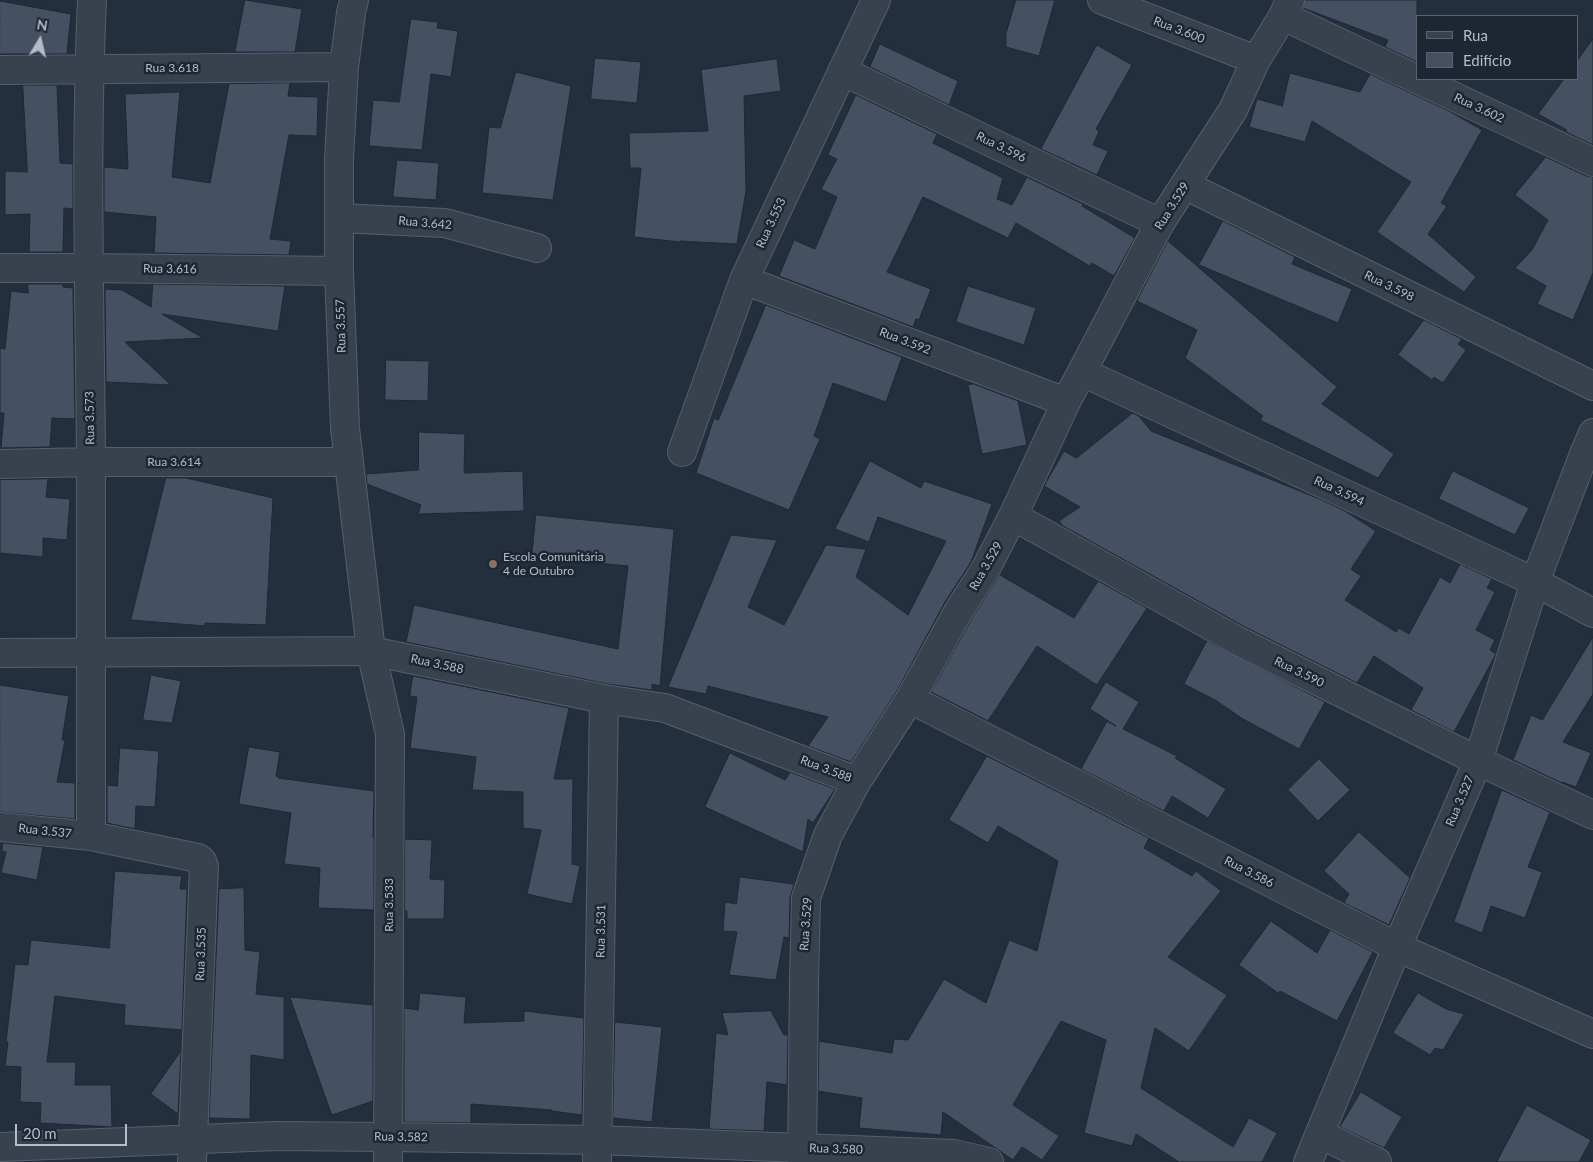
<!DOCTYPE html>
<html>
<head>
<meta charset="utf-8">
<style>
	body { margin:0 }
	#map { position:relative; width:1593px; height:1162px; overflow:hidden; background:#242f3e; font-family:Lato,sans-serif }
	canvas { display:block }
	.legend { position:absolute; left:1416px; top:15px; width:162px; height:65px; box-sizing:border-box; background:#1d2633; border:1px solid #59626f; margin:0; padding:6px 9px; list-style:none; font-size:15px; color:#b4bcc9 }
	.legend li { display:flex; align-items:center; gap:10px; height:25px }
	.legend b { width:25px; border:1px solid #59626f }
	.north { position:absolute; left:15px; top:15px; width:50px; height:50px; -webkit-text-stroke:4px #1d2633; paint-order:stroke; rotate:9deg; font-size:14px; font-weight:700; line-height:20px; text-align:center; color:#b4bcc9 }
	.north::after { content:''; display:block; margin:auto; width:18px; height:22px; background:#b4bcc9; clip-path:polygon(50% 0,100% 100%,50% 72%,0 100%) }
	.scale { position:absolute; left:15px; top:1124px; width:112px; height:22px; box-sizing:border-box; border:2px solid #b4bcc9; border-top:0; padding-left:6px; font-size:15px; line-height:18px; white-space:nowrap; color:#b4bcc9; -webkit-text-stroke:4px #1d2633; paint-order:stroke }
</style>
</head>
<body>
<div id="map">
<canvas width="1593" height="1162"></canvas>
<ul class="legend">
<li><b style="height:6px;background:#38414e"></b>Rua</li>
<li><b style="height:14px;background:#455162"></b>Edifício</li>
</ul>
<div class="north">N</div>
<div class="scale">20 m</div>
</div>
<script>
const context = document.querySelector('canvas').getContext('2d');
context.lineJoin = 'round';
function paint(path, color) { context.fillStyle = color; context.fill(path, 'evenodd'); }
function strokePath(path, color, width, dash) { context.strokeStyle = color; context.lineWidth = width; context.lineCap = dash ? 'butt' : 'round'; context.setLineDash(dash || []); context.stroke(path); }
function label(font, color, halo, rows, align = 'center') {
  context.font = font + ' Lato,sans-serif'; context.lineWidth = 5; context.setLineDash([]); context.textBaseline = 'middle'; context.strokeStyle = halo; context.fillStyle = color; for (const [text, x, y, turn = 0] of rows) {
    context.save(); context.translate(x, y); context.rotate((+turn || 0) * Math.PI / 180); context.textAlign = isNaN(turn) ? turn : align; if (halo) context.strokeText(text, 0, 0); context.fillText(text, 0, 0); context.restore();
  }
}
const building = new Path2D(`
	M 245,0 L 302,9 L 295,52 L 235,52 Z
	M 1016,0 L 1055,0 L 1039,56 L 1006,47 L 1006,34 Z
	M 1305,0 L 1417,0 L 1417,62 L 1385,47 L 1388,40 L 1303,8 Z
	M 0,1 L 71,14 L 67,54 L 0,54 Z
	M 411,19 L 438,22 L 437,28 L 458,31 L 451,77 L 431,74 L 422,150 L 369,146 L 373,100 L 399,102 Z
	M 1593,39 L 1593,145 L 1566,132 L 1567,130 L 1538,114 L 1564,79 L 1577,79 L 1577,61 Z
	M 880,44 L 958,81 L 949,105 L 870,67 Z
	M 1097,45 L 1132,65 L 1096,129 L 1099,131 L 1093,145 L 1108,151 L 1097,175 L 1041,149 Z
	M 595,58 L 641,62 L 637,103 L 591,99 Z
	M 777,59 L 781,91 L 744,96 L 746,191 L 737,244 L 680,241 L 680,242 L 634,237 L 641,168 L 630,168 L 629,133 L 708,131 L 701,70 Z
	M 516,72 L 571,86 L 553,200 L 482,193 L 489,127 L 500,128 Z
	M 1290,73 L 1360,92 L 1370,74 L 1449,111 L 1482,130 L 1441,203 L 1447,206 L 1428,234 L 1476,277 L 1464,292 L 1377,232 L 1411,182 L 1312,121 L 1305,142 L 1249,127 L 1257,99 L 1282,106 Z
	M 290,83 L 288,96 L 318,97 L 317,136 L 289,135 L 270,239 L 291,241 L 289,255 L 154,253 L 156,217 L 104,212 L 104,167 L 128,169 L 125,94 L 180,92 L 172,177 L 210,183 L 229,84 Z
	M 23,85 L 57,85 L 60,163 L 73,164 L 73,209 L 64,208 L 63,252 L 29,252 L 30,214 L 5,215 L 5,171 L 27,172 Z
	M 856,95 L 937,134 L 933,143 L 1003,178 L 997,199 L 1012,205 L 1027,177 L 1083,204 L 1082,206 L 1135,238 L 1114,276 L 1092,263 L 1090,266 L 1016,223 L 1008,238 L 923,197 L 887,272 L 931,289 L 919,320 L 916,319 L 913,327 L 779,276 L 794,240 L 815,249 L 837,197 L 821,189 L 837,159 L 828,155 Z
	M 1546,157 L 1586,176 L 1593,177 L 1593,273 L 1573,320 L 1537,304 L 1546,286 L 1515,268 L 1532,250 L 1548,220 L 1515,195 Z
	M 397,160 L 439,163 L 436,200 L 393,197 Z
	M 1223,221 L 1295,257 L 1292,264 L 1352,289 L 1338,323 L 1199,265 Z
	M 1168,241 L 1337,387 L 1322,404 L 1394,454 L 1378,478 L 1260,420 L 1263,416 L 1185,358 L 1197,330 L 1137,301 Z
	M 28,284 L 63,284 L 63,287 L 73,288 L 75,419 L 52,418 L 50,447 L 1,448 L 4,413 L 0,413 L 0,348 L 5,349 L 11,291 L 28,293 Z
	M 153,284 L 285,286 L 278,331 L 162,314 L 203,338 L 125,342 L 171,385 L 106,382 L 105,289 L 122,290 L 151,307 Z
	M 968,286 L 1036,308 L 1024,345 L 956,322 Z
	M 766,305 L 902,357 L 886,402 L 833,383 L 814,436 L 820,439 L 789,510 L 696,473 L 714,418 L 718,420 Z
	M 1424,320 L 1462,339 L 1458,344 L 1466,350 L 1443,383 L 1434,377 L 1432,380 L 1398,355 Z
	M 386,360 L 429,361 L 428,401 L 385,400 Z
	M 974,384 L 1018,401 L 1027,445 L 982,454 L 968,385 Z
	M 1133,413 L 1139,416 L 1151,431 L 1322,500 L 1345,511 L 1376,531 L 1351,569 L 1361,576 L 1345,600 L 1396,632 L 1399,628 L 1409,634 L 1440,577 L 1450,583 L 1460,564 L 1492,579 L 1487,588 L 1495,592 L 1476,630 L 1495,640 L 1490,650 L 1496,654 L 1454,732 L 1411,710 L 1423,688 L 1374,656 L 1357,683 L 1245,627 L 1063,526 L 1059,521 L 1080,507 L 1044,486 L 1064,451 L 1076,458 Z
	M 419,432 L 465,434 L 464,473 L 523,471 L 524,511 L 418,514 L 421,505 L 367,484 L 366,474 L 418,470 Z
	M 870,461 L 921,488 L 924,481 L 992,504 L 971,562 L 945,602 L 897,691 L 851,762 L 808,746 L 828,717 L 708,686 L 706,694 L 668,687 L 731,535 L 777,540 L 748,607 L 784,625 L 826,545 L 866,549 L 856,577 L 908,615 L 946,541 L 878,517 L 869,542 L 835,529 Z
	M 1453,471 L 1529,508 L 1515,535 L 1439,499 Z
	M 166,478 L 186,478 L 273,498 L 266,625 L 205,623 L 205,626 L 131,620 Z
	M 48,479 L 46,497 L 70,499 L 67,540 L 43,538 L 43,557 L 0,553 L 0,480 Z
	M 536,515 L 674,529 L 660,686 L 652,684 L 652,690 L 607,684 L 406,642 L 414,605 L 618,649 L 628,566 L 532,557 Z
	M 1000,575 L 1074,618 L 1098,581 L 1147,608 L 1097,685 L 1037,646 L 988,721 L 931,692 L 972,618 Z
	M 1593,637 L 1593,694 L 1563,742 L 1591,753 L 1576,787 L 1562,782 L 1562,783 L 1513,760 L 1531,715 L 1542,720 Z
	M 1207,641 L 1325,702 L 1299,749 L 1243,719 L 1215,700 L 1184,684 Z
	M 151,675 L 181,681 L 172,723 L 143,720 Z
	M 413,676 L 569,708 L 554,779 L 573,779 L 572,864 L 580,866 L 572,904 L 527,894 L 541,830 L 523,828 L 523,792 L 472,790 L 476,757 L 410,748 L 417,697 L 410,696 Z
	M 1106,682 L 1139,702 L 1123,729 L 1177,756 L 1175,758 L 1226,789 L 1208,818 L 1172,796 L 1164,811 L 1081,769 L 1107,721 L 1116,726 L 1090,709 Z
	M 0,685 L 69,696 L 62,740 L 65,740 L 57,782 L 75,783 L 75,819 L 0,812 Z
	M 249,747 L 280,752 L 276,776 L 279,777 L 278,778 L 374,791 L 373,837 L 374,837 L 374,910 L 318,908 L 320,868 L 284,864 L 291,813 L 239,804 Z
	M 120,748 L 159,751 L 155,807 L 136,806 L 135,829 L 107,823 L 107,785 L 117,786 Z
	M 730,753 L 785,780 L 790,772 L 835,789 L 813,823 L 808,819 L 803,852 L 705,807 Z
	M 987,756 L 1149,838 L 1144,848 L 1192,876 L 1196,871 L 1221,891 L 1168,957 L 1227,995 L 1189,1051 L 1155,1028 L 1141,1088 L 1233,1147 L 1249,1118 L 1277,1133 L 1262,1162 L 1179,1162 L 1136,1134 L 1132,1146 L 1084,1133 L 1106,1040 L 1061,1021 L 1013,1105 L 1059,1136 L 1042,1160 L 1022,1147 L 1013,1160 L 943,1112 L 941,1135 L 859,1128 L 862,1098 L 818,1091 L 819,1041 L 892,1053 L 894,1039 L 908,1040 L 944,979 L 986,1003 L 1009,940 L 1037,951 L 1058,861 L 998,826 L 988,843 L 949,820 Z
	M 1319,759 L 1350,790 L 1318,821 L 1288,790 Z
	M 1502,790 L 1550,812 L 1528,867 L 1542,872 L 1525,918 L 1491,906 L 1482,933 L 1454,922 Z
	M 1359,832 L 1410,878 L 1389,925 L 1344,903 L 1349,894 L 1324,871 Z
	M 405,839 L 432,840 L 430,879 L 445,880 L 444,919 L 407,919 L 407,911 L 405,911 Z
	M 3,843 L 43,847 L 37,880 L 1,873 L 6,852 L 2,851 Z
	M 115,871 L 182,876 L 180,889 L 187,889 L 182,1030 L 124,1025 L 125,1005 L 55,996 L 47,1062 L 76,1062 L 75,1085 L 111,1085 L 112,1127 L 40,1123 L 41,1103 L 20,1102 L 21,1067 L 5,1066 L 8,1042 L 6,1042 L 15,964 L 28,965 L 31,940 L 109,948 Z
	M 740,877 L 794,884 L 790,898 L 789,938 L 784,937 L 776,980 L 729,975 L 737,932 L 723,931 L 725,902 L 736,904 Z
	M 244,888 L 245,950 L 260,952 L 256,994 L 284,997 L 284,1060 L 251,1055 L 250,1119 L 209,1118 L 219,889 Z
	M 1271,921 L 1317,953 L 1330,930 L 1373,952 L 1337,1021 L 1280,991 L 1278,993 L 1239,965 Z
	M 420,993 L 466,997 L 464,1023 L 524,1021 L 524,1011 L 584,1018 L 582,1115 L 552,1111 L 552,1110 L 471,1104 L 471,1123 L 404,1122 L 404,1008 L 418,1010 Z
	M 1418,993 L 1446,1009 L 1464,1014 L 1443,1050 L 1435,1048 L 1430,1055 L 1393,1033 Z
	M 290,997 L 373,1005 L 373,1101 L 332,1115 Z
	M 771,1011 L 784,1035 L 788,1035 L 787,1085 L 767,1082 L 764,1131 L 709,1129 L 716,1033 L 728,1035 L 722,1013 Z
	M 615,1022 L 662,1027 L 652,1122 L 613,1118 Z
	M 181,1051 L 178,1114 L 151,1094 Z
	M 1361,1092 L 1402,1117 L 1384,1148 L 1340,1127 Z
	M 1527,1105 L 1591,1140 L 1579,1162 L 1497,1162 Z`);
const minor = new Path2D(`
	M 354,0 L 351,13 L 344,67 L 339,160 L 339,271 L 345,428 L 371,651 L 390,734 L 388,1162
	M 1102,0 L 1256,60
	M 1283,16 L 1593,162
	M 0,70 L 344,67
	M 842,71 L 1160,223
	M 1185,185 L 1593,386
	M 339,218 L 445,223 L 537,248
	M 0,268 L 88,268 L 339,271
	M 744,280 L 1066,402
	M 1082,372 L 1535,582 L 1593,613
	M 682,452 L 744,280 L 876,0
	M 0,464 L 91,462 L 349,462
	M 1013,516 L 1238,641 L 1478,761 L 1593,815
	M 0,653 L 371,651 L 604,699 L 665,708 L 857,781
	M 910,699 L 1397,947 L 1593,1034
	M 0,827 L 91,836 L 198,858 L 202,861 L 204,866 L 192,1162
	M 91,836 C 91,712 92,587 91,462 C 90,308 85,154 92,0
	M 1320,1134 L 1377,1162
	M 0,1147 L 276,1136 L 388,1137 L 598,1140 L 954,1154 L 989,1162
	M 597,1162 L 604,699
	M 802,1162 L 804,983 L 806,898 L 828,835 L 857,781 L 910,699 L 959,610 L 985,570 L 1013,516 L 1066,402 L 1160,223 L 1233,110 L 1256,60 L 1283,16 L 1290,0
	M 1308,1162 L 1397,947 L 1478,761 L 1535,582 L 1584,454 L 1593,433`);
const markers = [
	[493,564,5,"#8d6e63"]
];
const streetNames = [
	["Rua 3.600",1179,30,21],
	["Rua 3.618",172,68],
	["Rua 3.602",1479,108,25],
	["Rua 3.596",1001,147,26],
	["Rua 3.529",1172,206,-58],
	["Rua 3.642",425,223,5],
	["Rua 3.553",771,223,-65],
	["Rua 3.616",170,269,1],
	["Rua 3.598",1389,286,26],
	["Rua 3.557",341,326,-92],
	["Rua 3.592",905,341,21],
	["Rua 3.573",90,418,-91],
	["Rua 3.614",174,462],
	["Rua 3.594",1339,491,25],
	["Rua 3.529",986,566,-60],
	["Rua 3.588",437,664,12],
	["Rua 3.590",1299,672,26],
	["Rua 3.588",826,769,21],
	["Rua 3.527",1460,801,-67],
	["Rua 3.537",45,831,6],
	["Rua 3.586",1249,872,27],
	["Rua 3.533",389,905,-90],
	["Rua 3.529",806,924,-86],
	["Rua 3.531",601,931,-89],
	["Rua 3.535",201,954,-88],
	["Rua 3.582",401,1137,1],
	["Rua 3.580",836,1149,2]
];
const poiNames = [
	["Escola Comunitária",503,557],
	["4 de Outubro",503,571]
];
paint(building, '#455162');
strokePath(building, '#1f2835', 1);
strokePath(minor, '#565f6c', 30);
strokePath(minor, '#38414e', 28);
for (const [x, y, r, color] of markers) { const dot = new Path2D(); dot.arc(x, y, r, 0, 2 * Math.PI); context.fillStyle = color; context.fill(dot); strokePath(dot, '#1d2633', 2); }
label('12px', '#b4bcc9', '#1d2633', streetNames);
label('12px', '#b4bcc9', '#1d2633', poiNames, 'left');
</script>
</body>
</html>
